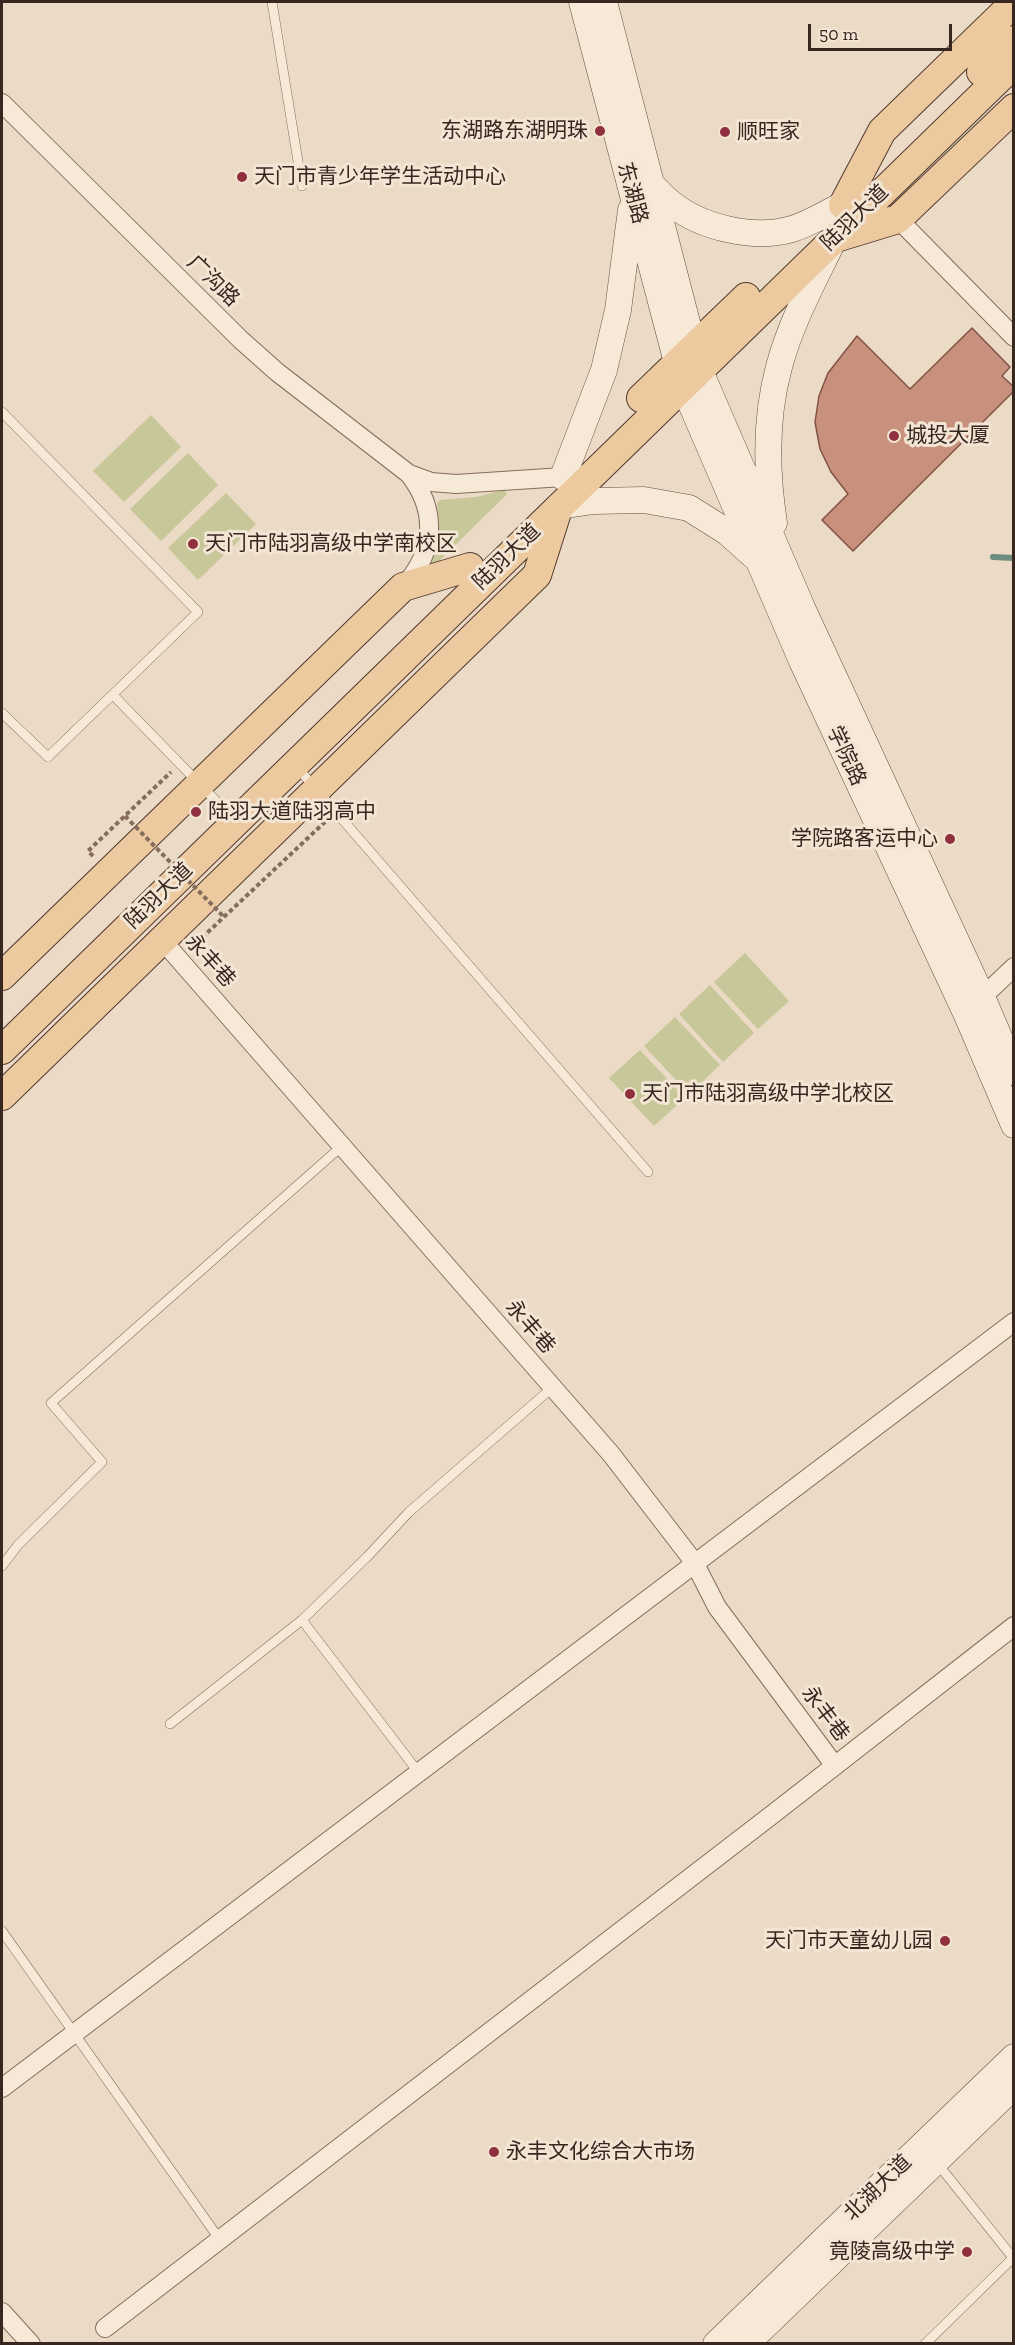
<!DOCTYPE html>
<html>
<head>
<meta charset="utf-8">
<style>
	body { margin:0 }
	#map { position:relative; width:1015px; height:2345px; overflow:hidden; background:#ebdac5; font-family:"Zilla Slab",serif }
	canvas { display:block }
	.frame { position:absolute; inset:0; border:3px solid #36271f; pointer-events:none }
	.scale { position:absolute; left:808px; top:24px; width:144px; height:27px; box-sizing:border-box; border:3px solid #36271f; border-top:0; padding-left:8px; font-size:18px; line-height:21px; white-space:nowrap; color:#36271f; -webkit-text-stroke:4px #f3e5d4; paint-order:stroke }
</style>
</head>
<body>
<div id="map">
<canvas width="1015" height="2345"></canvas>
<div class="frame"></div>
<div class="scale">50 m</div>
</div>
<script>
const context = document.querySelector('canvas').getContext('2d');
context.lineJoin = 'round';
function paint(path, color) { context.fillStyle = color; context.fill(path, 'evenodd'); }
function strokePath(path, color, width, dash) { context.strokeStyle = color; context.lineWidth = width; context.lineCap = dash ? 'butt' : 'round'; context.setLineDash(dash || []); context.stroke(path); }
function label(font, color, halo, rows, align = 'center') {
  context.font = font + ' "Zilla Slab","Noto Sans SC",serif'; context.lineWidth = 6; context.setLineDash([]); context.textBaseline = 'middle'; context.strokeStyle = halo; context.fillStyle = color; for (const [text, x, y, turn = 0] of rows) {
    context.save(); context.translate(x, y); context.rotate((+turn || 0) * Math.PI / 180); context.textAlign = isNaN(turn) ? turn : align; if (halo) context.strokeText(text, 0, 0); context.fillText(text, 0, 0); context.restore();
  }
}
const green = new Path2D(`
	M 151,415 L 181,447 L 124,502 L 93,471 Z
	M 188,453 L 218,485 L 161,541 L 130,509 Z
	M 503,490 L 507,493 L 506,495 L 436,564 L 432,565 L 430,563 L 439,529 L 437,503 L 440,500 L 476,497 Z
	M 226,493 L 256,524 L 198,580 L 168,548 Z
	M 745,953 L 789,1001 L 758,1029 L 714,982 Z
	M 710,985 L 754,1033 L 723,1062 L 679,1014 Z
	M 675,1017 L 720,1065 L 689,1094 L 644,1046 Z
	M 640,1050 L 685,1098 L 654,1126 L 609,1078 Z`);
const stream = new Path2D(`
	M 993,557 L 1014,558`);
const building = new Path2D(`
	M 972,328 L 1010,367 L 1002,376 L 1014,387 L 1014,391 L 853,551 L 822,520 L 848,494 L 831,472 L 820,449 L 815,422 L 819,396 L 828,373 L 857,336 L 910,389 Z`);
const path = new Path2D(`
	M 93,856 L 88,851 L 171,772
	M 191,948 L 327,820`);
const service = new Path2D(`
	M 272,2 L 302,186
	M 2,412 L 198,612 L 48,757 L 2,713
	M 113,695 L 223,808
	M 296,766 L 648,1172
	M 2,1566 L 18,1545 L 102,1462 L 51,1403 L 342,1146
	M 302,1620 L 419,1773
	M 170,1724 L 302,1620 L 367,1557 L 409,1512 L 553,1387
	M 2,1931 L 220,2240
	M 937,2163 L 1014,2259
	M 925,2344 L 1013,2258`);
const minor = new Path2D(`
	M 2,103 L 241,340 L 277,372 L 409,474 C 438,511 435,551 404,586
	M 898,219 L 1014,337
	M 409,474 L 431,482 L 456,484 L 563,477
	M 162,940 L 611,1454 L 694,1562 L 717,1607 L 835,1766
	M 974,1005 L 1014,967
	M 2,2088 L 1014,1322
	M 2,2312 L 31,2344
	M 105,2328 L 773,1814 L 1014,1626`);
const secondary = new Path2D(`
	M 582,2 L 683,385 L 802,661 L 966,1013 L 1014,1125
	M 604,2 L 699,369 L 803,610 L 982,997 L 1014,1072
	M 651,184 C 658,191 664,198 672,204 C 702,228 755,240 792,229 C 809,224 826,213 843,205
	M 563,477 L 604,370 L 618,310 L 631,210
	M 559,506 L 594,501 L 644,500 L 689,508 L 727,532 L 754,556
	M 774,523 C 766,471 765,418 779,367 C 790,325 811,286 830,247
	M 716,2344 L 1014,2057
	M 746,2344 L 1014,2086`);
const primary = new Path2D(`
	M 981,72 L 1014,40
	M 843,205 L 882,131 L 1014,3
	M 839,237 L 898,219 L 1014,108
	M 641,398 L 746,297
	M 2,976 L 403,587 L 470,567
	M 2,1050 L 1014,64
	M 2,1096 L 537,575 L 558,509`);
const pathBridge = new Path2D(`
	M 125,816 L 224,917`);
const markers = [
	[600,131,6,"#90303f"],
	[725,132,6,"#90303f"],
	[242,177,6,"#90303f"],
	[894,436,6,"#90303f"],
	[193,544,6,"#90303f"],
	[196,812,6,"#90303f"],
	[950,839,6,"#90303f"],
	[630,1094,6,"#90303f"],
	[945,1941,6,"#90303f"],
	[494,2152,6,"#90303f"],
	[967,2252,6,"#90303f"]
];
const poiNames = [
	["东湖路东湖明珠",588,131,"right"],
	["顺旺家",737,132],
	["天门市青少年学生活动中心",254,177],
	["城投大厦",906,436],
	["天门市陆羽高级中学南校区",205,544],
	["陆羽大道陆羽高中",208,812],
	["学院路客运中心",938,839,"right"],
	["天门市陆羽高级中学北校区",642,1094],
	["天门市天童幼儿园",933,1941,"right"],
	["永丰文化综合大市场",506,2152],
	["竟陵高级中学",955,2252,"right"]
];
const streetNames = [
	["东湖路",632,193,75],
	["陆羽大道",855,218,-44],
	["广沟路",213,281,44],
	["陆羽大道",507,557,-44],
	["学院路",846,756,65],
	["陆羽大道",159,896,-44],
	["永丰巷",210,961,48],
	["永丰巷",530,1327,49],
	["永丰巷",825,1714,53],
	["北湖大道",878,2188,-44]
];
paint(green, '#c8c799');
strokePath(stream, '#6e8c80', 6);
paint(building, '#c7917d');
strokePath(building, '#825344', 1.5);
strokePath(service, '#856c5c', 10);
strokePath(minor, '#856c5c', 20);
strokePath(secondary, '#674d3f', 27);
strokePath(primary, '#533b30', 30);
strokePath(path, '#856c5c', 4, [4.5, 3]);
strokePath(service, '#f6e9d8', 9);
strokePath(minor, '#f6e9d8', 18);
strokePath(secondary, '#f6e9d8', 26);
strokePath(primary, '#ecc99f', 28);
strokePath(pathBridge, '#856c5c', 4, [4.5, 3]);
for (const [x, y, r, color] of markers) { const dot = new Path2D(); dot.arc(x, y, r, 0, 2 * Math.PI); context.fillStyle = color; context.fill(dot); strokePath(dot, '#f3e5d4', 2); }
label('21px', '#36271f', '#f3e5d4', poiNames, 'left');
label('21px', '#36271f', '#f3e5d4', streetNames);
</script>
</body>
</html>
